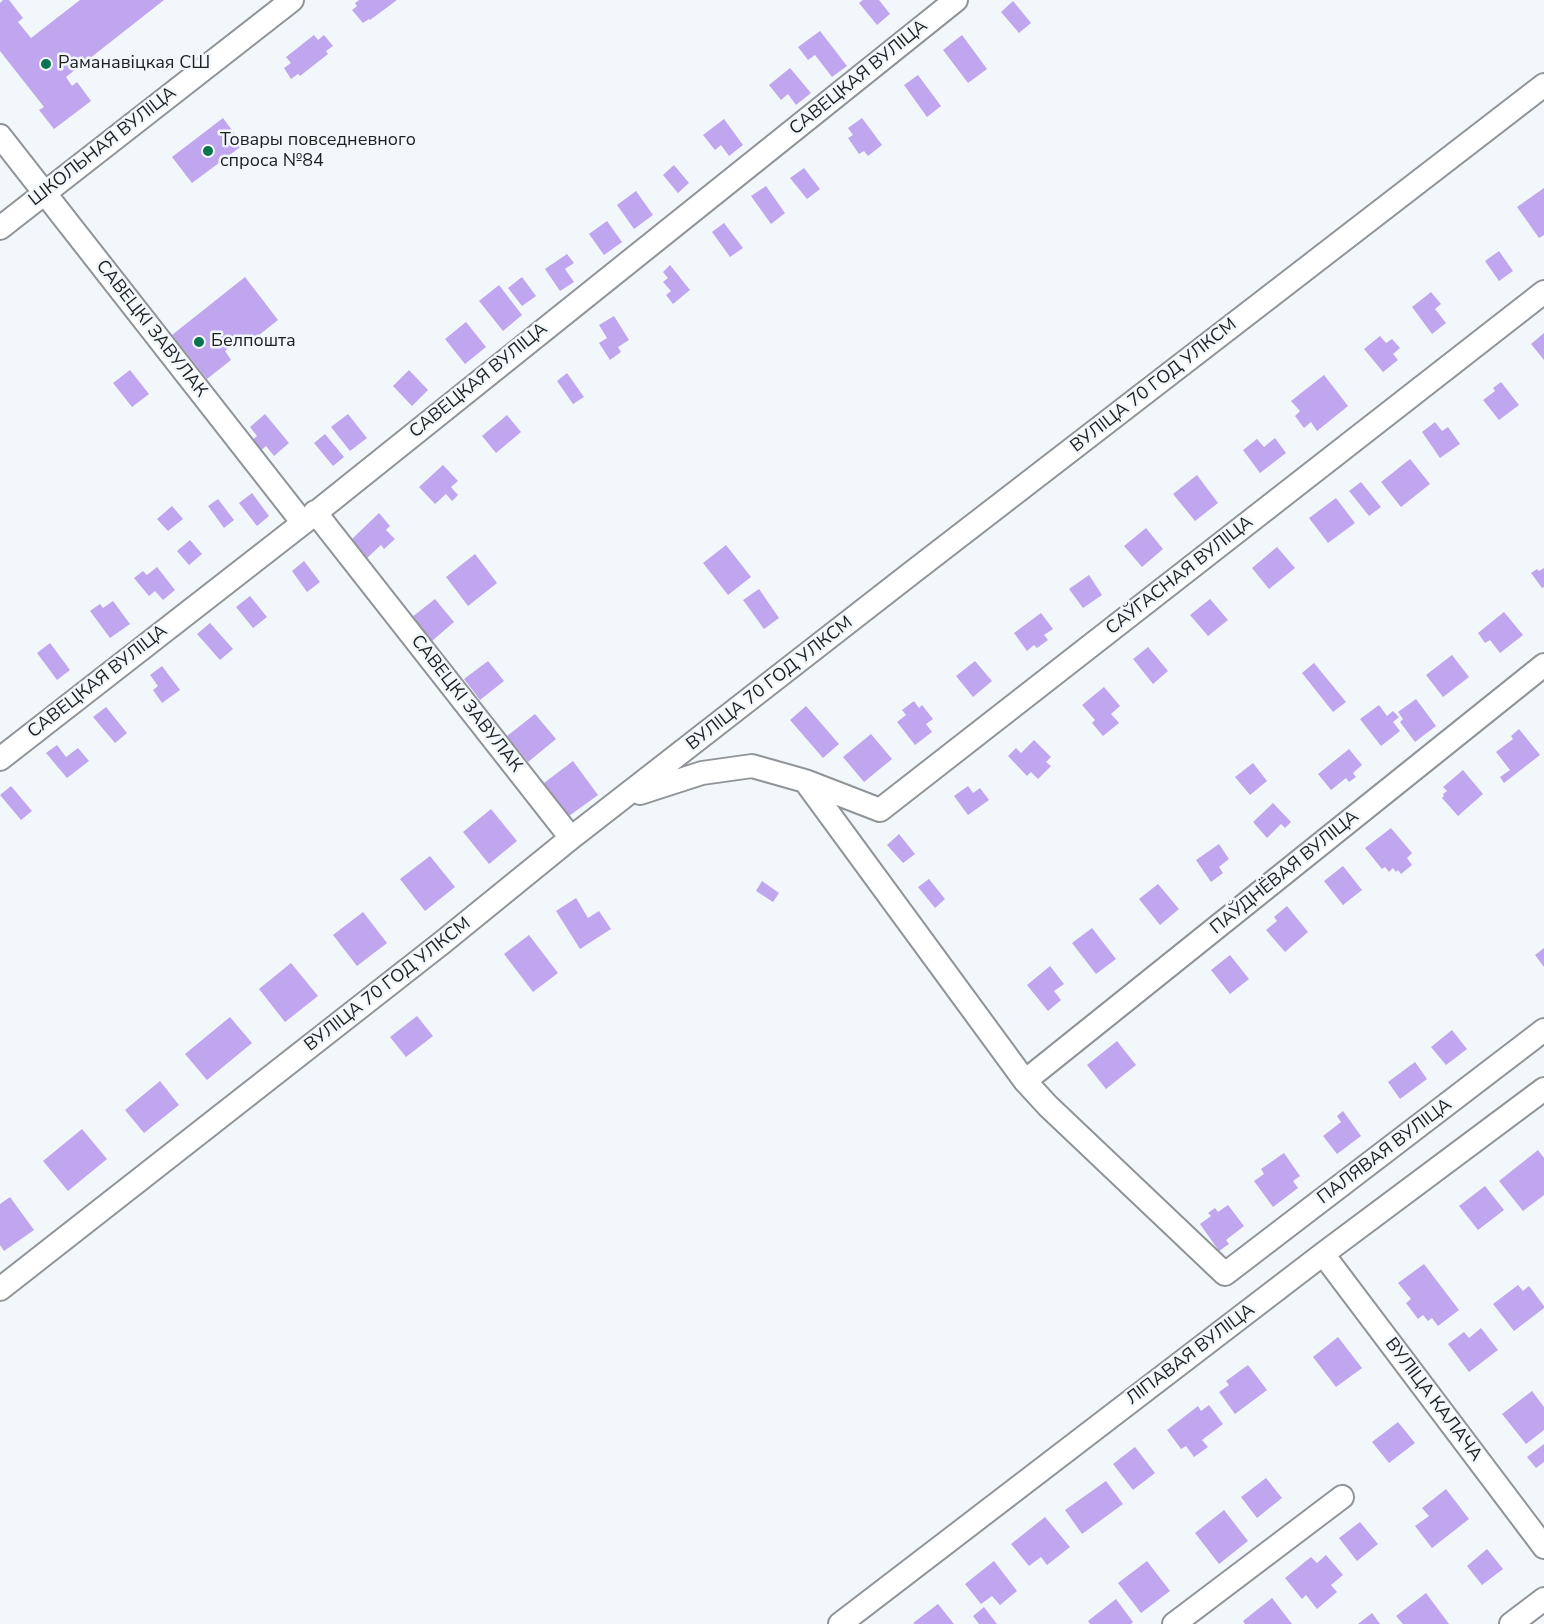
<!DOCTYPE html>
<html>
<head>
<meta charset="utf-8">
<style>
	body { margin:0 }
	canvas { display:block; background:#f2f7fc }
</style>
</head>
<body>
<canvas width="1544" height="1624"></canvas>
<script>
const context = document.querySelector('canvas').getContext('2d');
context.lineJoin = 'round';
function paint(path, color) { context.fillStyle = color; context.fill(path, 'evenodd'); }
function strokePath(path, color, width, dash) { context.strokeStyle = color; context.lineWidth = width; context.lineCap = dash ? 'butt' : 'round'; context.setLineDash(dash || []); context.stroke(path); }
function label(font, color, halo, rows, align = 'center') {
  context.font = font + ' "Nunito Sans",sans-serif'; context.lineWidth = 5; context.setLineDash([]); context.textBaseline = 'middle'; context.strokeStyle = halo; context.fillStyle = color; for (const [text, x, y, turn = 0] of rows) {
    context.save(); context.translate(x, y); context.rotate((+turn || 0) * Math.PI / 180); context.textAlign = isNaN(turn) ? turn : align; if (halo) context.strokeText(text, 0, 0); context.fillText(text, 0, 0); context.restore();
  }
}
const building = new Path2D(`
	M 3,0 L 9,0 L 23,18 L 18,22 L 31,38 L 80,0 L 164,0 L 66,77 L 72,86 L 77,82 L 91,101 L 54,129 L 39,110 L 44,107 L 0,51 L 0,3 Z
	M 359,0 L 397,0 L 370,20 L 369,19 L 363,23 L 352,10 L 357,6 L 355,3 Z
	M 863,0 L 879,0 L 890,14 L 877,25 L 859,3 Z
	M 1013,1 L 1031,23 L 1019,33 L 1001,12 Z
	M 820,31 L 847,66 L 832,77 L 815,55 L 808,60 L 798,47 Z
	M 314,35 L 318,40 L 324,35 L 333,46 L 326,51 L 328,54 L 300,76 L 298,74 L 291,79 L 284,68 L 291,63 L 286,57 Z
	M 962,35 L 987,69 L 968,83 L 943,50 Z
	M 790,68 L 811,93 L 796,105 L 788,94 L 781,100 L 769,85 Z
	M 918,75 L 941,106 L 927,117 L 904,85 Z
	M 223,118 L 243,145 L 192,183 L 172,157 Z
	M 862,118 L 882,145 L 868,156 L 864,151 L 859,154 L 848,138 L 853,135 L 848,128 Z
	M 724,119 L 743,145 L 729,156 L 721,145 L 715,150 L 703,135 Z
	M 674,165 L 689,183 L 678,193 L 663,175 Z
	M 804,168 L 820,189 L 807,199 L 790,178 Z
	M 766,186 L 785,213 L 771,224 L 751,196 Z
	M 1544,188 L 1544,235 L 1539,238 L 1517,207 Z
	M 636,191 L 653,215 L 634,229 L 617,205 Z
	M 607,221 L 622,242 L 604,255 L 589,234 Z
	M 724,223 L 743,248 L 730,257 L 712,232 Z
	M 1499,251 L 1513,271 L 1499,281 L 1485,261 Z
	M 567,254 L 574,263 L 565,269 L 574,282 L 560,291 L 545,269 Z
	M 670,265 L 690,290 L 673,304 L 666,295 L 671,291 L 663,282 L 668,278 L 663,272 Z
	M 245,277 L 278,320 L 249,343 L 243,337 L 225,351 L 231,360 L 207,379 L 172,335 Z
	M 522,277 L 536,296 L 522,306 L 508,288 Z
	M 499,285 L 522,315 L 503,331 L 479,301 Z
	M 1431,292 L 1441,304 L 1435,309 L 1446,323 L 1432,334 L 1412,307 Z
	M 614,316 L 629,340 L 618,347 L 621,352 L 610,360 L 599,343 L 607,338 L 599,325 Z
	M 466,322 L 486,347 L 465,364 L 445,339 Z
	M 1544,333 L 1544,360 L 1531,344 Z
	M 1380,336 L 1386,343 L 1392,339 L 1400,348 L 1393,354 L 1398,360 L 1383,372 L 1364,349 Z
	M 130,370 L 149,394 L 132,407 L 113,383 Z
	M 409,370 L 428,390 L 412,406 L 393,386 Z
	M 567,373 L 584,397 L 573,404 L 557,381 Z
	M 1324,375 L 1348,406 L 1317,431 L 1311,422 L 1304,428 L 1295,416 L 1300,411 L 1291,401 Z
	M 1501,382 L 1519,405 L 1499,420 L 1483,400 L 1495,391 L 1493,388 Z
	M 265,414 L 289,443 L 274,456 L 266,446 L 257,454 L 248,443 L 257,436 L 250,427 Z
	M 348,414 L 367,438 L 350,451 L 331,427 Z
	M 507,415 L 521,432 L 496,453 L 482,436 Z
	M 1435,422 L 1442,431 L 1448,427 L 1460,444 L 1440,458 L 1422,432 Z
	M 325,434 L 344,457 L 333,466 L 314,443 Z
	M 1275,438 L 1286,453 L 1260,473 L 1243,450 L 1257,439 L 1264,447 Z
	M 1410,459 L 1430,484 L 1401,507 L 1381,482 Z
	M 443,465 L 458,481 L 451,487 L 458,495 L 452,501 L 446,494 L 435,504 L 419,487 Z
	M 1197,475 L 1218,503 L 1195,521 L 1173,494 Z
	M 1361,482 L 1381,507 L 1369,516 L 1349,491 Z
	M 252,493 L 269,516 L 257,526 L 239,503 Z
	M 1336,498 L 1355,523 L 1328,543 L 1309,518 Z
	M 218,499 L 234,520 L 224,528 L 208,506 Z
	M 172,506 L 183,519 L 168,531 L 157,519 Z
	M 379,513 L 390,526 L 386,530 L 395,539 L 384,549 L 381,545 L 367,558 L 351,540 Z
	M 1146,528 L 1163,549 L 1142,567 L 1124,546 Z
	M 190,540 L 202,554 L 189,565 L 177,551 Z
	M 726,545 L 751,577 L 728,595 L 703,563 Z
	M 1277,547 L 1295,568 L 1269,589 L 1252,568 Z
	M 475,554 L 497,583 L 468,606 L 446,577 Z
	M 304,561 L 320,582 L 307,592 L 292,571 Z
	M 157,567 L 175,590 L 163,600 L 155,591 L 149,596 L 134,578 L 143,571 L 147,575 Z
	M 1544,568 L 1544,587 L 1542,588 L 1531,573 L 1537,569 L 1539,571 Z
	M 1089,575 L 1102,595 L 1083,608 L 1069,589 Z
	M 759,589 L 779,618 L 764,629 L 743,600 Z
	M 250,596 L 267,617 L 253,628 L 236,607 Z
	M 435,599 L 454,622 L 432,641 L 412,617 Z
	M 1210,599 L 1228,620 L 1208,636 L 1190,615 Z
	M 113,601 L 130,624 L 110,638 L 90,611 L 100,604 L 103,608 Z
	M 1504,612 L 1523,635 L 1500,653 L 1490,640 L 1485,643 L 1478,633 Z
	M 1041,613 L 1053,629 L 1044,635 L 1048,640 L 1037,648 L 1034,645 L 1027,651 L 1014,633 Z
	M 210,623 L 233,649 L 220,660 L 197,634 Z
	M 50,643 L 70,670 L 57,680 L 37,653 Z
	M 1148,647 L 1168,671 L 1153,684 L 1133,659 Z
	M 1452,655 L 1469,677 L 1443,697 L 1426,675 Z
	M 488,661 L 504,681 L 480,700 L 464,679 Z
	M 975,661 L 992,681 L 973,697 L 956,676 Z
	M 1314,663 L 1346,702 L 1333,712 L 1302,673 Z
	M 162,666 L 180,690 L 162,703 L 153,690 L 158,686 L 150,675 Z
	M 1104,687 L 1120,706 L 1111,714 L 1119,723 L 1103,736 L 1092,723 L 1095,720 L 1082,705 Z
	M 1416,699 L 1436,726 L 1415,742 L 1400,722 L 1403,719 L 1398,712 Z
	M 914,701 L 919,708 L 922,705 L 933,719 L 926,724 L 932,732 L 915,745 L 897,722 L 906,715 L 902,710 Z
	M 1379,705 L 1387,716 L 1393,711 L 1399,717 L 1393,722 L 1400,731 L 1381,746 L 1360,719 Z
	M 806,706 L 839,744 L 823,758 L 790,720 Z
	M 106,707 L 127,733 L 115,743 L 93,717 Z
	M 535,714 L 556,739 L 528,762 L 507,736 Z
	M 1519,729 L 1540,755 L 1504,783 L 1500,777 L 1510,770 L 1496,752 L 1513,739 L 1511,736 Z
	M 871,734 L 892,759 L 864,782 L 843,757 Z
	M 1034,740 L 1051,757 L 1046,762 L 1051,766 L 1038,779 L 1031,772 L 1027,776 L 1008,756 L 1016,748 L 1021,753 Z
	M 57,745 L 66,757 L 78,748 L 89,761 L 67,778 L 46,753 Z
	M 1349,749 L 1362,765 L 1353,773 L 1356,777 L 1349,782 L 1346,778 L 1331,790 L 1318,774 Z
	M 573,761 L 598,795 L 569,816 L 544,783 Z
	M 1253,763 L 1267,781 L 1250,795 L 1235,777 Z
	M 1463,770 L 1483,794 L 1458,816 L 1442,798 L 1444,796 L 1443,794 L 1447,791 L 1443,787 Z
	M 11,786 L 32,811 L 21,820 L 0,795 Z
	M 968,786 L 973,793 L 980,788 L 989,800 L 968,815 L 954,796 Z
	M 1273,803 L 1291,822 L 1285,828 L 1281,824 L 1267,838 L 1253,822 Z
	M 491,809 L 517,841 L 489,864 L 463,832 Z
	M 1391,828 L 1412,853 L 1407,858 L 1412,865 L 1401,874 L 1398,870 L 1396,872 L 1393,868 L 1389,872 L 1385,867 L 1382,869 L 1365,848 Z
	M 899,834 L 915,854 L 903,863 L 887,845 Z
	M 1219,844 L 1229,859 L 1219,867 L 1223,873 L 1211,882 L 1196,860 Z
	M 430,856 L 455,887 L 425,911 L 400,879 Z
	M 1343,866 L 1362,890 L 1343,905 L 1324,881 Z
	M 929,879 L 945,899 L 935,908 L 918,887 Z
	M 762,881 L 779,893 L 773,902 L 756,891 Z
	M 1158,884 L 1179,909 L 1160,925 L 1139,899 Z
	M 576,898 L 588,918 L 599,911 L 611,929 L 580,949 L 556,911 Z
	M 1287,906 L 1308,932 L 1285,952 L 1266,930 L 1277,921 L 1274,917 Z
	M 363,912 L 387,943 L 357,966 L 333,935 Z
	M 1092,928 L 1116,959 L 1096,974 L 1072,943 Z
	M 529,935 L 558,973 L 533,992 L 504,954 Z
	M 1544,948 L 1544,967 L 1535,955 Z
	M 1230,955 L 1249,979 L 1230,994 L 1211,970 Z
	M 291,963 L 318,996 L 285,1022 L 259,989 Z
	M 1050,966 L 1064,984 L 1054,991 L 1061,1000 L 1048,1011 L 1027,985 Z
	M 417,1016 L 433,1036 L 406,1057 L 390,1037 Z
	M 230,1017 L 252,1043 L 207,1080 L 185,1054 Z
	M 1452,1030 L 1467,1049 L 1446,1065 L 1431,1047 Z
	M 1117,1041 L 1136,1065 L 1106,1089 L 1087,1065 Z
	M 1415,1062 L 1427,1079 L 1400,1099 L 1388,1082 Z
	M 160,1081 L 179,1105 L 144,1133 L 125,1110 Z
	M 1343,1111 L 1361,1136 L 1337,1154 L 1323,1136 L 1341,1122 L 1337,1116 Z
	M 82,1129 L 107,1159 L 68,1191 L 43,1161 Z
	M 1538,1150 L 1544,1158 L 1544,1195 L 1523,1211 L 1499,1181 Z
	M 1284,1153 L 1300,1176 L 1293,1181 L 1298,1188 L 1273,1207 L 1254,1181 L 1264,1174 L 1261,1169 Z
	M 1485,1186 L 1504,1210 L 1478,1230 L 1459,1206 Z
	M 10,1197 L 34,1230 L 4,1251 L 0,1245 L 0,1204 Z
	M 1228,1205 L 1244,1226 L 1226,1240 L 1229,1244 L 1219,1251 L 1200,1224 L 1211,1216 L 1208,1213 L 1215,1208 L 1218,1212 Z
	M 1424,1264 L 1459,1310 L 1438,1326 L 1432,1318 L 1428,1321 L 1423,1315 L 1418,1319 L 1406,1303 L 1411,1299 L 1398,1283 Z
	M 1518,1285 L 1523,1291 L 1529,1286 L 1544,1306 L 1544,1308 L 1514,1331 L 1493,1304 Z
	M 1481,1328 L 1498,1350 L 1469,1372 L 1448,1344 L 1464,1332 L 1469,1338 Z
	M 1338,1337 L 1362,1368 L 1336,1387 L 1313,1357 Z
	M 1248,1365 L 1267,1390 L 1235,1414 L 1219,1392 L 1229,1385 L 1226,1381 Z
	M 1532,1391 L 1544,1407 L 1544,1430 L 1526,1444 L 1502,1414 Z
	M 1209,1405 L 1223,1424 L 1202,1440 L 1208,1447 L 1194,1457 L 1186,1446 L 1181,1449 L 1167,1430 L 1198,1406 L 1201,1411 Z
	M 1398,1422 L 1415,1443 L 1389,1463 L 1372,1442 Z
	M 1544,1444 L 1544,1462 L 1536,1468 L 1527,1457 Z
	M 1135,1447 L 1155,1473 L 1133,1490 L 1113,1464 Z
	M 1266,1478 L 1282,1498 L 1257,1518 L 1241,1497 Z
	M 1106,1481 L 1123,1504 L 1082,1534 L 1065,1510 Z
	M 1446,1489 L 1469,1519 L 1432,1548 L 1415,1526 L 1429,1516 L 1422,1508 Z
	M 1224,1510 L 1248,1541 L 1219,1564 L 1195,1533 Z
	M 1045,1517 L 1070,1547 L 1047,1565 L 1041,1557 L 1029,1566 L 1011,1544 Z
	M 1360,1522 L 1378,1544 L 1357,1561 L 1339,1538 Z
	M 1487,1549 L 1503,1569 L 1482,1585 L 1467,1566 Z
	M 1326,1555 L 1343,1575 L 1331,1585 L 1337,1592 L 1317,1609 L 1306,1595 L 1302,1599 L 1285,1578 L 1311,1557 L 1317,1563 Z
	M 994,1561 L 1017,1591 L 1000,1605 L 992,1596 L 981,1604 L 965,1584 Z
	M 1147,1561 L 1170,1591 L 1141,1613 L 1118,1583 Z
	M 1426,1593 L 1449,1624 L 1403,1624 L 1396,1616 Z
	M 1272,1598 L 1292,1624 L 1245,1624 L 1243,1621 Z
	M 1116,1599 L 1133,1622 L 1131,1624 L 1090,1624 L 1088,1621 Z
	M 938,1604 L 954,1624 L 915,1624 L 913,1623 Z
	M 984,1607 L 997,1624 L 979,1624 L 973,1616 Z
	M 1372,1613 L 1380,1624 L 1358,1624 Z`);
const minor = new Path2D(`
	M 0,136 L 303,523
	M 0,228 L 292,0
	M 315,512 L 571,838
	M 0,759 L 303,523 L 956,0
	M 805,781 L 880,810 L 1544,292
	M 640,793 L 702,773 L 752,766 L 805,781 L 1025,1081 L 1048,1106 L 1225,1274 L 1544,1030
	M 1025,1081 L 1544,665
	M 1323,1254 L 1544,1547
	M 0,1289 L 443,942 L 571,838 L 914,571 L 1544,85
	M 840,1624 L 1323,1254 L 1544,1089
	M 1174,1624 L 1342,1497
	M 1511,1624 L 1544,1599`);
const markers = [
	[46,64,6,"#06744e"],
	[208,151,6,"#06744e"],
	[199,342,6,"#06744e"]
];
const poiNames = [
	["Раманавіцкая СШ",58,64],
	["Товары повседневного",220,141],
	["спроса №84",220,162],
	["Белпошта",211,342]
];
const streetNames = [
	["САВЕЦКАЯ ВУЛІЦА",859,78,-39],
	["ШКОЛЬНАЯ ВУЛІЦА",103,147,-38],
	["САВЕЦКІ ЗАВУЛАК",151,329,52],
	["САВЕЦКАЯ ВУЛІЦА",479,381,-39],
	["ВУЛІЦА 70 ГОД УЛКСМ",1154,386,-38],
	["САЎГАСНАЯ ВУЛІЦА",1180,576,-38],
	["САВЕЦКАЯ ВУЛІЦА",98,682,-38],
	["ВУЛІЦА 70 ГОД УЛКСМ",770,684,-38],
	["САВЕЦКІ ЗАВУЛАК",466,704,52],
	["ПАЎДНЁВАЯ ВУЛІЦА",1285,873,-39],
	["ВУЛІЦА 70 ГОД УЛКСМ",388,985,-38],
	["ПАЛЯВАЯ ВУЛІЦА",1385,1152,-37],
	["ЛІПАВАЯ ВУЛІЦА",1191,1355,-37],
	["ВУЛІЦА КАЛАЧА",1433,1400,53]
];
paint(building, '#c0a6ef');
strokePath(minor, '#909499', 26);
strokePath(minor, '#fff', 22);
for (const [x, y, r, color] of markers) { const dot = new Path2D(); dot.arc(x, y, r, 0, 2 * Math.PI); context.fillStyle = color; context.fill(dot); strokePath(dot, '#f2f7fc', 2); }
label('18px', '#1d1f21', '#f2f7fc', poiNames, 'left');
label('18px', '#1d1f21', '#f2f7fc', streetNames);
</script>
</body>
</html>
